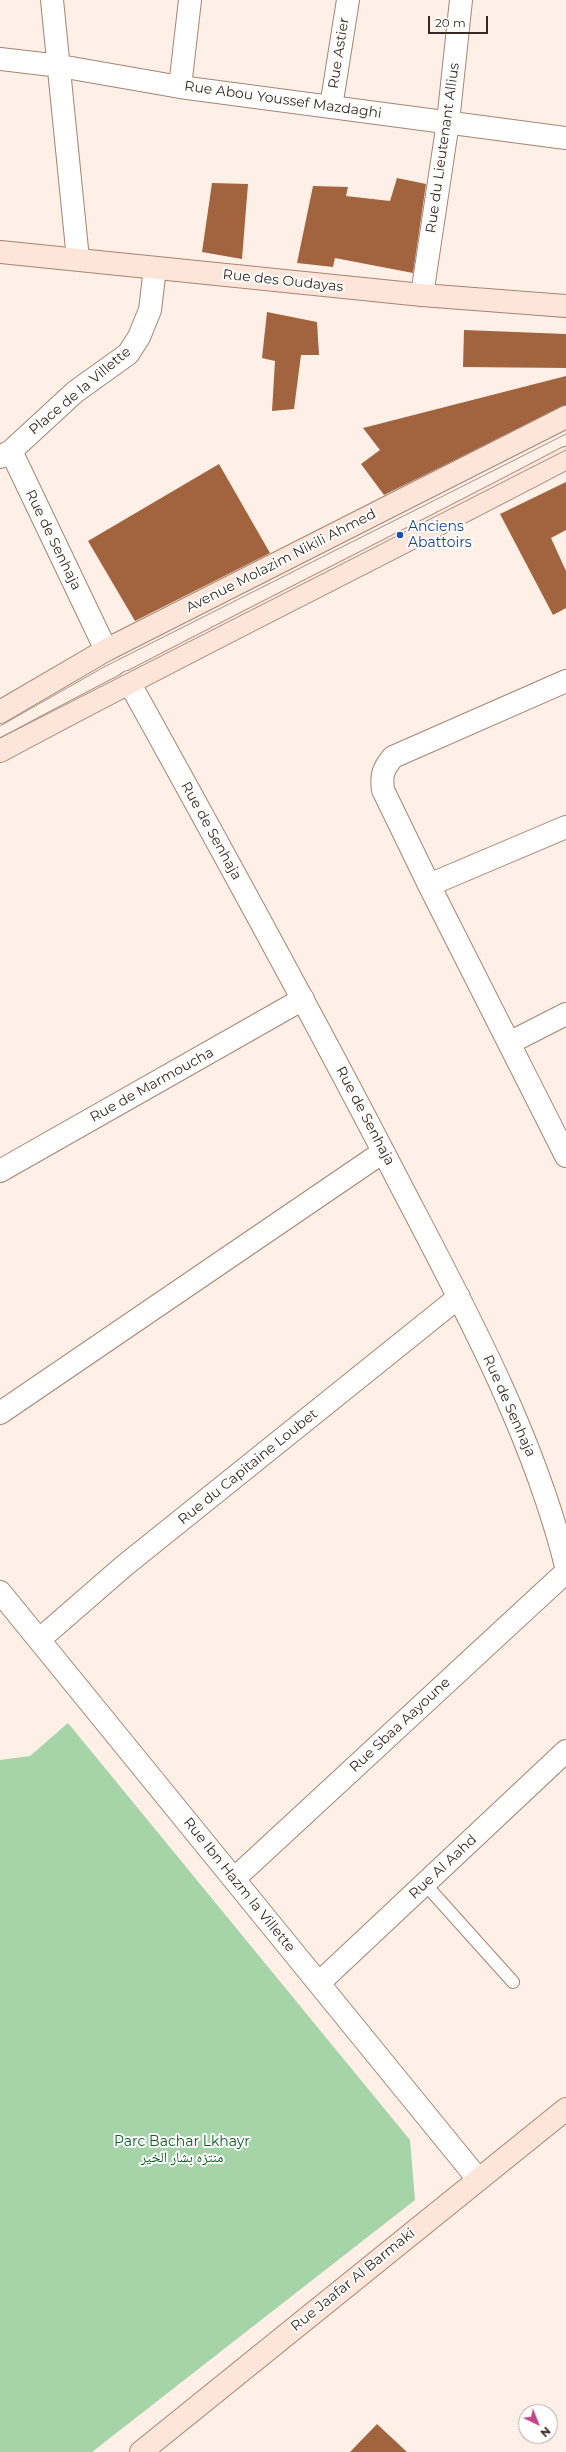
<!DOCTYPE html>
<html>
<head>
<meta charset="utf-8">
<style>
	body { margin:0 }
	#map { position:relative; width:566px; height:2452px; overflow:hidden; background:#feefe7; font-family:Montserrat,sans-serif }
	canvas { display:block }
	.north { position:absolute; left:518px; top:2404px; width:40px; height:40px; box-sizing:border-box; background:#fff; border:1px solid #afaaa7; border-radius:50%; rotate:137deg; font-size:11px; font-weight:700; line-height:16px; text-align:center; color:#382a22 }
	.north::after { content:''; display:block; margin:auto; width:14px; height:18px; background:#c3438d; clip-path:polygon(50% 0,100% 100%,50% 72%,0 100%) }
	.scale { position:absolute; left:428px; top:16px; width:60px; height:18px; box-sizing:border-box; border:2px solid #382a22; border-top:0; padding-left:5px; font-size:12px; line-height:14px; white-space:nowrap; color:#382a22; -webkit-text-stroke:3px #fff; paint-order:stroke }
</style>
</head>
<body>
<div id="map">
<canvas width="566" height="2452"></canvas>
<div class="north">N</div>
<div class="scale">20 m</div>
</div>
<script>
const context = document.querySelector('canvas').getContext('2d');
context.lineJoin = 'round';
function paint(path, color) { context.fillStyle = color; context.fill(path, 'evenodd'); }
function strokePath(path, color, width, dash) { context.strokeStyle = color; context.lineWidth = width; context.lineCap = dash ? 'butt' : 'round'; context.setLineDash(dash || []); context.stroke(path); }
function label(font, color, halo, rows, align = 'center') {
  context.font = font + ' Montserrat,"Noto Naskh Arabic",sans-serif'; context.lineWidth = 4; context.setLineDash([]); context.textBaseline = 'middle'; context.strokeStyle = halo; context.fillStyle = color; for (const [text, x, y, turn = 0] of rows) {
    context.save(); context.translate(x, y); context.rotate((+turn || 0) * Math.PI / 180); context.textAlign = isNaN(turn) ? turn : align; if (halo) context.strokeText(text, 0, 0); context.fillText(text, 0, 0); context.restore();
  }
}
const green = new Path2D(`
	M 68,1723 L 410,2140 L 415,2200 L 92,2452 L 0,2452 L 0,1760 L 30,1756 Z`);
const building = new Path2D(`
	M 397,178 L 426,184 L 413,273 L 335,258 L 333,267 L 297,263 L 313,186 L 348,187 L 346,196 L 390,201 Z
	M 212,183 L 248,184 L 242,259 L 202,252 Z
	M 267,312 L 317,322 L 319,355 L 301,355 L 294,409 L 272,411 L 275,361 L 262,358 Z
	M 464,330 L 566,334 L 566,368 L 463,367 Z
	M 566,376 L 566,405 L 384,495 L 361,464 L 380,450 L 363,428 Z
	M 219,464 L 270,553 L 135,621 L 88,541 Z
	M 566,482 L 566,530 L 551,538 L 566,571 L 566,608 L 553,615 L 500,514 Z
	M 377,2424 L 407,2452 L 350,2452 Z`);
const lane = new Path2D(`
	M 425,1884 L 513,1982`);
const street = new Path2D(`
	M 52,0 L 78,259
	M 0,59 L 60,66 L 180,87 L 566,138
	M 180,87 L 190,0
	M 331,107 L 348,0
	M 422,295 L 448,122 L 461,0
	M 11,451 L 106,650
	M 0,457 L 11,451 L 75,392 L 128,354 L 139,337 L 150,310 L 155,268
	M 566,681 L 393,757 C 383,769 381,775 383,790 L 429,885 L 566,1156
	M 129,682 C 221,848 313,1015 400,1184 C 464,1307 532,1431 566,1566
	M 429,885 L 566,827
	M 509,1043 L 566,1014
	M 0,1171 L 303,999
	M 0,1413 L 383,1152
	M 0,1592 L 478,2179
	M 40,1639 L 124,1566 L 459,1297
	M 234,1879 L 566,1572
	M 319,1983 L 566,1751`);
const secondary = new Path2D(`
	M 0,252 L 422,295 L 566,306
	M 0,712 L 106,650 L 566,417
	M 0,751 C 187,650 378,557 566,458
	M 141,2452 L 566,2109`);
const tram = new Path2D(`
	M 0,726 L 104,667 L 566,434
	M 0,738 L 566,450`);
const markers = [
	[400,535,4,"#1a4fb4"]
];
const streetNames = [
	["Rue Astier",339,53,-81],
	["Rue Abou Youssef Mazdaghi",283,100,8],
	["Rue du Lieutenant Allius",443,148,-82],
	["Rue des Oudayas",283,281,6],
	["Place de la Villette",80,391,-40],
	["Rue de Senhaja",53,540,64],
	["Avenue Molazim Nikili Ahmed",281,561,-27],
	["Rue de Senhaja",211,831,61],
	["Rue de Marmoucha",152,1085,-29],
	["Rue de Senhaja",365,1116,62],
	["Rue de Senhaja",509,1406,66],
	["Rue du Capitaine Loubet",248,1467,-39],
	["Rue Sbaa Aayoune",400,1725,-43],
	["Rue Al Aahd",443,1867,-43],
	["Rue Ibn Hazm la Villette",239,1885,51],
	["Rue Jaafar Al Barmaki",353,2280,-39]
];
const transitNames = [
	["Anciens",408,527],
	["Abattoirs",408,543]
];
const parkNames = [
	["Parc Bachar Lkhayr",182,2142],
	["منتزه بشار الخير",182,2158]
];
paint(green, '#a5d4a8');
paint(building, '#a1643f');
strokePath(lane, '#a58471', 14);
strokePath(street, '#a58471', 24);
strokePath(secondary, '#a58471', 24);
strokePath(lane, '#fff', 12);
strokePath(street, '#fff', 22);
strokePath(secondary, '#fee5d9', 22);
strokePath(tram, '#a1928a', 1);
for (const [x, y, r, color] of markers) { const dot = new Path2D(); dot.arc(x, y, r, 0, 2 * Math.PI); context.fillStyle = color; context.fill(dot); strokePath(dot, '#fff', 1.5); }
label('14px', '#382a22', '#fff', streetNames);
label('14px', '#164399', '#fff', transitNames, 'left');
label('14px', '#0b601f', '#fff', parkNames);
</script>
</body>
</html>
